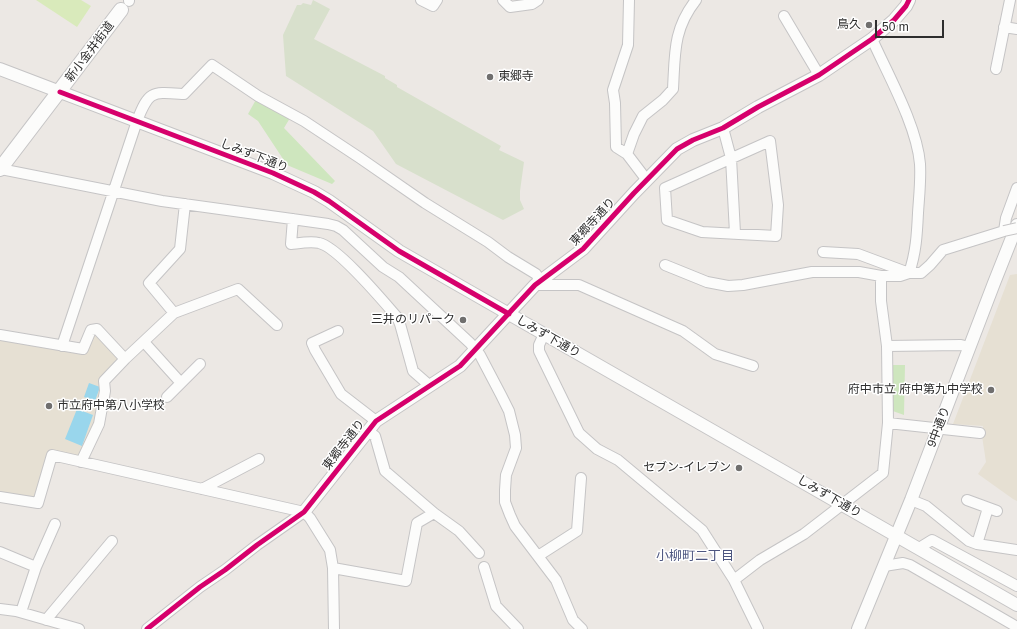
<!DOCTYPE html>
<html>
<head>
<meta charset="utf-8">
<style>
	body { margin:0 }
	#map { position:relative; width:1017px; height:629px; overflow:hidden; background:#ece8e4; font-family:Helvetica,sans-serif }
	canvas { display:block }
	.scale { position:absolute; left:875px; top:20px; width:69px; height:18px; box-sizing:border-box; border:2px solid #2e2e2e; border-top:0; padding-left:5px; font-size:12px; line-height:14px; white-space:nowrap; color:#2e2e2e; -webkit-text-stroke:3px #fff; paint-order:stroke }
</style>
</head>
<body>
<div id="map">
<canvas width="1017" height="629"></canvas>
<div class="scale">50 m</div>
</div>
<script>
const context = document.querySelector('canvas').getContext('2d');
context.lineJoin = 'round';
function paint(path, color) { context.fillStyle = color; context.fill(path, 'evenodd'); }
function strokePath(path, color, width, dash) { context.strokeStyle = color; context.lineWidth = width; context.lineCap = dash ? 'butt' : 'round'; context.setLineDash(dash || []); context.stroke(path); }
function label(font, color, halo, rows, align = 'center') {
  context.font = font + ' Helvetica,"Noto Sans JP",sans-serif'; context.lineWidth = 3; context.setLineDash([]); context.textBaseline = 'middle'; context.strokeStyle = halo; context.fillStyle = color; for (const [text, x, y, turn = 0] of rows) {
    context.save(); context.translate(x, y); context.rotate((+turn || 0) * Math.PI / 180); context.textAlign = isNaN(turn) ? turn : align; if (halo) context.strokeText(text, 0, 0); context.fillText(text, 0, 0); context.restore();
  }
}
const education = new Path2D(`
	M 1017,274 L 1017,501 L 1013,499 L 978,474 L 986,462 L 982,436 L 983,426 L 953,424 L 1010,275 Z
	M 96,334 L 120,359 L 102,389 L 96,422 L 80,457 L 49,450 L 37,494 L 32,498 L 0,494 L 0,337 L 81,352 L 92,335 Z`);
const green = new Path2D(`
	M 258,96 L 290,118 L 284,128 L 335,181 L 332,184 L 287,165 L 258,121 L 248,114 Z
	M 891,365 L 905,365 L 904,415 L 890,410 Z`);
const cemetery = new Path2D(`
	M 313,0 L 330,9 L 314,39 L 385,76 L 385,78 L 397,85 L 397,87 L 501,146 L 499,150 L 524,162 L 520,191 L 520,200 L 524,209 L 503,220 L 396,164 L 373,131 L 286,76 L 283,35 L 297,5 L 301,5 L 303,3 L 311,5 Z`);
const pitch = new Path2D(`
	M 36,0 L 81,0 L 91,6 L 77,27 Z`);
const water = new Path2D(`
	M 89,383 L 100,387 L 95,401 L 84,397 Z
	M 77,409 L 93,415 L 82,446 L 65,439 Z`);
const minor = new Path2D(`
	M 421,0 L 433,6 L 437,0
	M 503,0 L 510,7 L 532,4 L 538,0
	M 629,0 L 628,45 L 613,90 L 615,103 L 616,147 L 627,154 L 646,179
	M 129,1 L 129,0
	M 784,16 L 819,75
	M 1004,27 L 1017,29
	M 872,39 C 888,75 917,126 920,164 C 921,180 919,197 918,213 C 917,234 916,253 909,273
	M 996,69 L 1010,0
	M 723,128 L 731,158 L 735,233
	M 770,141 L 778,205 L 776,236 L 702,232 L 667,220 L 665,188 Z
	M 627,154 L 634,134 L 643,116 L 663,100 L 673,89 C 675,54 673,29 696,0
	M 0,169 L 162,201 L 328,224 L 336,226 L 343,230 L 383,267 L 399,277 L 470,343 L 480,355 L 501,395 L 509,411 L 515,435 L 516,448 L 506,475 L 505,490 L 505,502 L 510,515 L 515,526 L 556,580 L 573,620 L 582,629
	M 293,219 L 291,244 C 300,243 311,241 319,243 C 338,247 383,301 397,317 L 400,324 L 413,371 L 429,385
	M 823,252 L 858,254 L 909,273
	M 665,265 L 707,282 L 728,286 L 743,285 L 812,272 L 859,272 L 881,276 L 900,276 L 909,273 L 921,273 L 930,265 L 943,250 L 1004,231 L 1006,218 L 1017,188
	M 535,285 L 579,285 L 683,331 L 715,354 L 753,366
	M 174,313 L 149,283 L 180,249 L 185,204
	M 338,331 L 312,343 L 315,350 L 341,394 L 376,421
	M 544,334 L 539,345 L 539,351 L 579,433 L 597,449 L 618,460 L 702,530 L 734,580 L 758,629
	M 0,335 L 83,349 L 91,330 L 97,329 L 125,359
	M 144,342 L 181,383
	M 62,346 L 137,121 C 149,90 152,92 184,94 L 212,65 L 258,96 L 304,121 L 360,158 L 425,203 L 488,242 L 508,257 L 536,274 L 540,281
	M 887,346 L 961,345 L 969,347
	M 167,397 L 200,364
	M 888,423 L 980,433
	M 367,431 L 375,436 L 385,471 L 434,513 L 459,531 L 479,553
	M 81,462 L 99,424 L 105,391 L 104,381 L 125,359 L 174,313 L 238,289 L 277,325
	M 202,489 L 259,459
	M 0,497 L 38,503 L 52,455 L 304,512
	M 911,500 L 926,506 L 969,541 L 977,544 L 1017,550
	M 967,500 L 997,511
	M 304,512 L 310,518 L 330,550 L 333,568 L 334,629
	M 977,544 L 988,508
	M 919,548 L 932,540 L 1017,586
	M 0,552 L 36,567 L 21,612
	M 538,556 L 577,531 L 581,478
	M 884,566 L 903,563 L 910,565 L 1017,627
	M 36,567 L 55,524
	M 484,567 L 496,606 L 518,629
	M 333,568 L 406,581 L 417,523 L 434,513
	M 734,580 L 760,560 L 804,534 L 883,473 L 888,423 L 887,346 L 881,301 L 881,276
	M 0,609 L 16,611 L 79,629
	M 46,620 L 112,541
	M 147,629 L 200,587 L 225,570 L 257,545 L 304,512`);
const tertiary = new Path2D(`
	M 0,69 L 273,173 L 314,192 L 329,201 L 399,251 L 1017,605
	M 304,512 L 376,421 L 460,366 L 535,285 L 583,249 L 634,193 L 677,149 L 693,140 L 723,128 L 758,107 L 819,75 L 872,39 L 894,20 L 906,6 L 909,0
	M 858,629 L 911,500 L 994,283 L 1017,225`);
const secondary = new Path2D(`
	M 0,169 L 121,10`);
const minorBridge = new Path2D(`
	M 1004,231 L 1017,228`);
const cycleway = new Path2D(`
	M 60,92 L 273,173 L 314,192 L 329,201 L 399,251 L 509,314
	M 147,629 L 200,587 L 225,570 L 257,545 L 304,512 L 376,421 L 460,366 L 535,285 L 583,249 L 634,193 L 677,149 L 693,140 L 723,128 L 758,107 L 819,75 L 872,39 L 894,20 L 906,6 L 909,0`);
const markers = [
	[869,25,4,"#706f6e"],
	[490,77,4,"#706f6e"],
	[463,320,4,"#706f6e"],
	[991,390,4,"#706f6e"],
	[49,406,4,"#706f6e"],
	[739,468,4,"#706f6e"]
];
const poiNames = [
	["鳥久",861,25],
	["東郷寺",498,77,"left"],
	["三井のリパーク",455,320],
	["府中市立 府中第九中学校",983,390],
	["市立府中第八小学校",57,406,"left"],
	["セブン-イレブン",731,468]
];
const streetNames = [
	["新小金井街道",90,52,-53],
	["しみず下通り",254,156,21],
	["東郷寺通り",593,222,-47],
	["しみず下通り",548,337,30],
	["9中通り",939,427,-69],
	["東郷寺通り",344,445,-52],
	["しみず下通り",829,497,30]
];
const neighbourhoodNames = [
	["小柳町二丁目",695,556]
];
paint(education, '#e6e0d3');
paint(green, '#cee6be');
paint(cemetery, '#d8e0cc');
paint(pitch, '#d9eabb');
paint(water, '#99d6ec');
strokePath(minor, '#c5c4c5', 12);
strokePath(tertiary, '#c5c4c5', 14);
strokePath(secondary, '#c5c4c5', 16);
strokePath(minor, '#fcfcfb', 10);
strokePath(tertiary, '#fcfcfb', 12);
strokePath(secondary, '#fcfcfb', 14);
strokePath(minorBridge, '#c5c4c5', 12, []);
strokePath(minorBridge, '#fcfcfb', 10);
strokePath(cycleway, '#d6006c', 5);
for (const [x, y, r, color] of markers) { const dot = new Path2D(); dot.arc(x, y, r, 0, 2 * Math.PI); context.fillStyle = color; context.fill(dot); strokePath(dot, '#fff', 1.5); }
label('12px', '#2e2e2e', '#fff', poiNames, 'right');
label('12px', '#2e2e2e', '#fff', streetNames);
label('13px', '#4d5680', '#fff', neighbourhoodNames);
</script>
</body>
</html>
